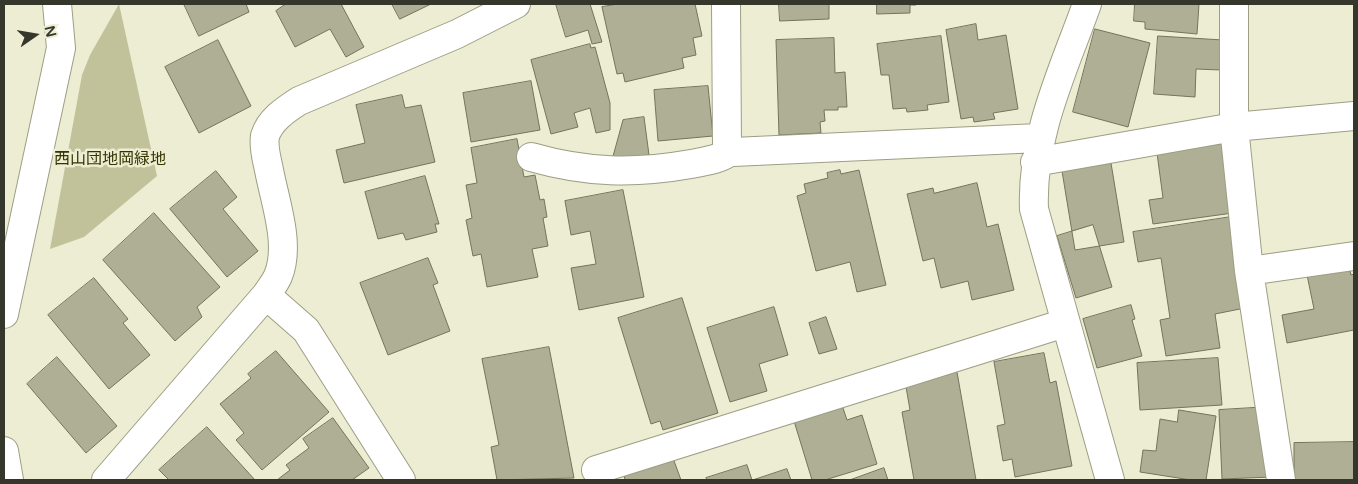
<!DOCTYPE html>
<html>
<head>
<meta charset="utf-8">
<style>
	body { margin:0 }
	#map { position:relative; width:1358px; height:484px; overflow:hidden; background:#ecedd2; font-family:"Varela Round",sans-serif }
	canvas { display:block }
	.frame { position:absolute; inset:0; border:5px solid #36372c; pointer-events:none }
	.north { position:absolute; left:10px; top:10px; width:50px; height:50px; -webkit-text-stroke:4px #ecedd2; paint-order:stroke; rotate:77deg; font-size:14px; font-weight:700; line-height:20px; text-align:center; color:#36372c }
	.north::after { content:''; display:block; margin:auto; width:18px; height:22px; background:#36372c; clip-path:polygon(50% 0,100% 100%,50% 72%,0 100%) }
</style>
</head>
<body>
<div id="map">
<canvas width="1358" height="484"></canvas>
<div class="frame"></div>
<div class="north">N</div>
</div>
<script>
const context = document.querySelector('canvas').getContext('2d');
context.lineJoin = 'round';
function paint(path, color) { context.fillStyle = color; context.fill(path, 'evenodd'); }
function strokePath(path, color, width, dash) { context.strokeStyle = color; context.lineWidth = width; context.lineCap = dash ? 'butt' : 'round'; context.setLineDash(dash || []); context.stroke(path); }
function label(font, color, halo, rows, align = 'center') {
  context.font = font + ' "Varela Round","Noto Sans JP",sans-serif'; context.lineWidth = 5; context.setLineDash([]); context.textBaseline = 'middle'; context.strokeStyle = halo; context.fillStyle = color; for (const [text, x, y, turn = 0] of rows) {
    context.save(); context.translate(x, y); context.rotate((+turn || 0) * Math.PI / 180); context.textAlign = isNaN(turn) ? turn : align; if (halo) context.strokeText(text, 0, 0); context.fillText(text, 0, 0); context.restore();
  }
}
const green = new Path2D(`
	M 119,4 L 157,176 L 84,237 L 50,249 L 82,75 L 90,55 Z`);
const building = new Path2D(`
	M 184,4 L 246,4 L 249,12 L 199,36 Z
	M 286,4 L 341,4 L 364,47 L 346,57 L 330,29 L 295,47 L 276,11 Z
	M 392,4 L 431,4 L 400,19 Z
	M 556,4 L 590,4 L 602,42 L 592,44 L 588,30 L 566,37 Z
	M 618,4 L 695,4 L 702,36 L 693,38 L 696,55 L 682,58 L 684,68 L 625,82 L 623,73 L 617,74 L 602,7 Z
	M 779,4 L 829,4 L 829,19 L 780,21 Z
	M 877,4 L 916,4 L 916,5 L 910,5 L 910,13 L 877,14 Z
	M 1135,4 L 1199,4 L 1197,34 L 1145,29 L 1145,22 L 1134,21 Z
	M 976,24 L 978,40 L 1006,35 L 1018,109 L 993,113 L 995,119 L 974,122 L 973,117 L 961,119 L 946,30 Z
	M 1095,29 L 1150,43 L 1128,127 L 1073,112 Z
	M 941,36 L 949,102 L 927,105 L 928,110 L 907,112 L 906,108 L 893,109 L 889,75 L 881,75 L 877,44 Z
	M 1158,36 L 1223,40 L 1221,70 L 1196,69 L 1195,97 L 1154,94 Z
	M 834,38 L 835,73 L 845,72 L 847,107 L 838,107 L 838,110 L 824,110 L 825,121 L 820,122 L 821,133 L 779,135 L 776,40 Z
	M 218,40 L 251,106 L 199,133 L 165,67 Z
	M 590,44 L 591,48 L 595,47 L 610,103 L 610,130 L 596,133 L 590,108 L 574,113 L 578,127 L 551,134 L 531,60 Z
	M 531,81 L 540,130 L 471,142 L 463,93 Z
	M 708,86 L 713,136 L 658,141 L 654,90 Z
	M 402,95 L 405,108 L 421,105 L 435,162 L 344,183 L 336,150 L 365,143 L 356,105 Z
	M 644,117 L 649,155 L 612,160 L 623,120 Z
	M 517,139 L 524,177 L 535,175 L 540,200 L 544,199 L 547,217 L 543,218 L 548,246 L 532,249 L 538,277 L 487,287 L 481,254 L 473,256 L 466,220 L 472,218 L 466,185 L 477,183 L 471,148 Z
	M 1224,144 L 1233,213 L 1153,224 L 1149,200 L 1163,198 L 1157,153 Z
	M 1111,163 L 1124,242 L 1075,250 L 1062,171 Z
	M 840,170 L 841,174 L 859,170 L 886,285 L 857,292 L 850,262 L 816,271 L 797,196 L 806,193 L 804,184 L 828,178 L 827,173 Z
	M 216,171 L 237,197 L 223,209 L 258,251 L 227,277 L 170,209 Z
	M 425,176 L 439,224 L 435,224 L 437,232 L 406,240 L 403,233 L 378,239 L 365,192 Z
	M 977,183 L 987,227 L 998,224 L 1014,290 L 972,300 L 968,281 L 941,288 L 934,258 L 923,261 L 907,194 L 933,188 L 934,193 Z
	M 623,190 L 644,297 L 579,310 L 571,268 L 596,264 L 590,231 L 571,235 L 565,201 Z
	M 154,213 L 220,287 L 197,307 L 202,317 L 175,341 L 103,260 Z
	M 1231,217 L 1245,308 L 1215,314 L 1220,348 L 1166,356 L 1160,320 L 1170,318 L 1161,258 L 1138,262 L 1133,232 Z
	M 1093,225 L 1112,287 L 1076,298 L 1057,236 Z
	M 428,258 L 438,283 L 433,285 L 450,331 L 388,355 L 360,283 Z
	M 1348,262 L 1351,275 L 1354,274 L 1354,330 L 1287,343 L 1282,315 L 1314,309 L 1306,270 Z
	M 94,278 L 128,319 L 123,323 L 150,355 L 109,389 L 48,315 Z
	M 682,298 L 718,413 L 663,430 L 660,421 L 651,424 L 618,318 Z
	M 1131,305 L 1135,319 L 1132,320 L 1142,356 L 1097,368 L 1083,319 Z
	M 774,307 L 788,355 L 759,364 L 767,391 L 730,402 L 707,328 Z
	M 826,317 L 837,349 L 819,354 L 809,323 Z
	M 549,347 L 574,478 L 497,480 L 491,447 L 499,445 L 482,359 Z
	M 276,351 L 329,412 L 262,470 L 236,440 L 244,433 L 220,404 L 251,378 L 248,374 Z
	M 1044,353 L 1050,383 L 1056,381 L 1072,466 L 1015,477 L 1012,459 L 1003,461 L 997,426 L 1005,424 L 994,362 Z
	M 57,357 L 117,426 L 86,453 L 27,384 Z
	M 1218,358 L 1222,405 L 1140,410 L 1137,363 Z
	M 957,372 L 976,480 L 914,480 L 902,412 L 910,410 L 905,381 Z
	M 842,405 L 847,420 L 862,415 L 877,464 L 825,480 L 812,480 L 794,421 Z
	M 1269,407 L 1272,477 L 1222,479 L 1219,410 Z
	M 1179,410 L 1216,416 L 1206,480 L 1191,480 L 1140,472 L 1143,450 L 1156,451 L 1160,419 L 1177,422 Z
	M 333,418 L 369,468 L 352,480 L 277,480 L 290,470 L 286,465 L 309,448 L 303,439 Z
	M 207,427 L 255,480 L 169,480 L 159,470 Z
	M 1354,442 L 1354,480 L 1294,480 L 1294,443 Z
	M 673,458 L 681,480 L 625,480 L 624,475 Z
	M 747,465 L 752,480 L 707,480 L 706,478 Z
	M 884,468 L 888,480 L 850,480 Z
	M 787,469 L 791,480 L 753,480 Z`);
const minor = new Path2D(`
	M 726,4 L 727,145 L 733,152 L 1039,138
	M 1087,4 C 1063,71 1031,136 1034,209 L 1110,480
	M 531,157 C 587,173 634,174 691,164 C 705,161 719,160 731,151
	M 1035,162 L 1234,127 L 1234,4
	M 1249,271 L 1354,256
	M 266,295 L 306,330 L 401,480
	M 4,314 L 61,48 L 57,4
	M 4,451 L 9,480
	M 596,470 L 1065,323
	M 106,480 L 266,295 C 270,289 275,283 278,276 C 291,245 275,202 269,170 C 267,160 263,147 265,136 C 270,120 285,110 299,101 L 457,34 L 516,4
	M 1281,480 L 1249,271 L 1234,127 L 1354,116`);
const parkNames = [
	["西山団地岡緑地",110,160]
];
paint(green, '#c1c29a');
paint(building, '#afaf96');
strokePath(building, '#74745c', 1);
strokePath(minor, '#9e9e85', 30);
strokePath(minor, '#fff', 28);
label('16px', '#353401', '#ecedd2', parkNames);
</script>
</body>
</html>
